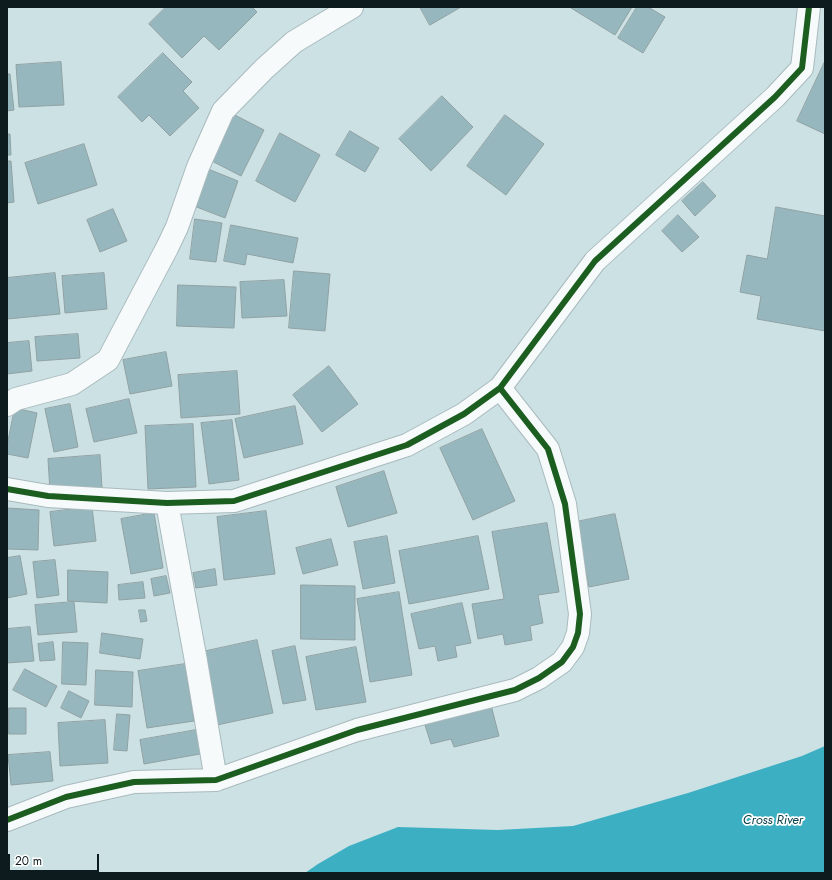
<!DOCTYPE html>
<html>
<head>
<meta charset="utf-8">
<style>
	body { margin:0 }
	#map { position:relative; width:832px; height:880px; overflow:hidden; background:#cce1e4; font-family:Jost,sans-serif }
	canvas { display:block }
	.frame { position:absolute; inset:0; border:8px solid #0d1b1e; pointer-events:none }
	.scale { position:absolute; left:8px; top:854px; width:91px; height:18px; box-sizing:border-box; border:2px solid #0d1b1e; border-top:0; padding-left:5px; font-size:12px; line-height:14px; white-space:nowrap; color:#0d1b1e; -webkit-text-stroke:3px #fff; paint-order:stroke }
</style>
</head>
<body>
<div id="map">
<canvas width="832" height="880"></canvas>
<div class="frame"></div>
<div class="scale">20 m</div>
</div>
<script>
const context = document.querySelector('canvas').getContext('2d');
context.lineJoin = 'round';
function paint(path, color) { context.fillStyle = color; context.fill(path, 'evenodd'); }
function strokePath(path, color, width, dash) { context.strokeStyle = color; context.lineWidth = width; context.lineCap = dash ? 'butt' : 'round'; context.setLineDash(dash || []); context.stroke(path); }
function label(font, color, halo, rows, align = 'center') {
  context.font = font + ' Jost,sans-serif'; context.lineWidth = 3.5; context.setLineDash([]); context.textBaseline = 'middle'; context.strokeStyle = halo; context.fillStyle = color; for (const [text, x, y, turn = 0] of rows) {
    context.save(); context.translate(x, y); context.rotate((+turn || 0) * Math.PI / 180); context.textAlign = isNaN(turn) ? turn : align; if (halo) context.strokeText(text, 0, 0); context.fillText(text, 0, 0); context.restore();
  }
}
const water = new Path2D(`
	M 825,746 L 825,873 L 305,873 L 318,864 L 349,846 L 398,827 L 498,830 L 573,826 L 688,793 L 802,756 Z`);
const building = new Path2D(`
	M 166,7 L 252,7 L 257,12 L 219,50 L 204,36 L 182,58 L 149,24 Z
	M 420,7 L 461,7 L 430,25 Z
	M 571,7 L 632,7 L 615,35 L 571,8 Z
	M 637,7 L 648,7 L 665,17 L 643,53 L 618,38 Z
	M 163,53 L 192,82 L 183,91 L 199,108 L 170,136 L 149,115 L 142,122 L 118,97 Z
	M 825,61 L 825,134 L 797,121 Z
	M 61,62 L 64,105 L 19,107 L 16,65 Z
	M 7,74 L 10,74 L 14,110 L 7,111 Z
	M 442,96 L 473,127 L 431,171 L 399,139 Z
	M 229,112 L 264,130 L 241,176 L 206,158 Z
	M 505,115 L 544,144 L 506,195 L 467,166 Z
	M 350,131 L 379,148 L 365,172 L 336,155 Z
	M 280,133 L 320,155 L 295,202 L 256,181 Z
	M 7,134 L 10,134 L 11,155 L 7,155 Z
	M 84,144 L 97,185 L 38,204 L 25,163 Z
	M 7,161 L 11,161 L 14,202 L 7,203 Z
	M 208,169 L 238,181 L 225,218 L 194,206 Z
	M 703,182 L 716,196 L 695,216 L 682,201 Z
	M 776,207 L 825,216 L 825,331 L 757,319 L 761,296 L 740,292 L 747,255 L 767,259 Z
	M 113,209 L 127,241 L 100,252 L 87,220 Z
	M 678,215 L 699,237 L 682,252 L 662,231 Z
	M 195,219 L 222,223 L 216,262 L 190,259 Z
	M 231,225 L 298,238 L 293,263 L 247,254 L 245,265 L 224,261 Z
	M 294,271 L 330,274 L 325,331 L 289,328 Z
	M 55,273 L 60,314 L 7,319 L 7,278 Z
	M 104,273 L 107,309 L 65,313 L 62,276 Z
	M 284,280 L 287,316 L 242,318 L 240,282 Z
	M 178,285 L 236,287 L 234,328 L 177,326 Z
	M 78,334 L 80,358 L 37,361 L 35,337 Z
	M 29,341 L 32,371 L 7,374 L 7,343 Z
	M 166,352 L 172,386 L 130,394 L 123,360 Z
	M 329,366 L 358,404 L 322,432 L 293,395 Z
	M 237,371 L 240,414 L 181,418 L 178,375 Z
	M 129,399 L 137,433 L 94,442 L 86,409 Z
	M 70,404 L 78,447 L 54,452 L 45,409 Z
	M 295,406 L 303,444 L 244,458 L 235,419 Z
	M 15,408 L 37,413 L 28,458 L 7,454 L 7,446 Z
	M 232,420 L 239,480 L 209,484 L 201,423 Z
	M 193,424 L 196,487 L 148,489 L 145,426 Z
	M 482,429 L 515,501 L 473,520 L 440,448 Z
	M 100,455 L 102,488 L 50,492 L 48,459 Z
	M 384,471 L 397,513 L 348,527 L 336,487 Z
	M 92,507 L 96,541 L 54,546 L 50,512 Z
	M 7,508 L 39,510 L 38,550 L 7,549 Z
	M 266,511 L 275,574 L 224,580 L 217,517 Z
	M 154,513 L 163,568 L 131,574 L 121,519 Z
	M 615,514 L 629,579 L 589,587 L 576,522 Z
	M 547,523 L 559,592 L 538,595 L 543,623 L 530,626 L 532,640 L 505,645 L 503,634 L 478,639 L 472,604 L 504,599 L 492,532 Z
	M 387,536 L 395,583 L 363,589 L 354,542 Z
	M 478,536 L 489,589 L 409,604 L 399,551 Z
	M 331,539 L 338,565 L 303,574 L 296,548 Z
	M 20,556 L 27,594 L 7,598 L 7,558 Z
	M 55,560 L 59,595 L 37,598 L 33,562 Z
	M 215,569 L 217,585 L 196,588 L 193,573 Z
	M 68,570 L 108,572 L 107,603 L 68,601 Z
	M 166,576 L 170,593 L 154,596 L 151,579 Z
	M 143,582 L 145,598 L 119,600 L 118,585 Z
	M 301,585 L 355,586 L 355,640 L 301,639 Z
	M 399,592 L 412,675 L 370,682 L 357,599 Z
	M 74,602 L 77,632 L 38,635 L 35,605 Z
	M 462,603 L 471,643 L 455,646 L 457,657 L 438,661 L 435,646 L 419,649 L 411,614 Z
	M 139,610 L 145,610 L 147,621 L 141,622 Z
	M 30,627 L 34,661 L 7,663 L 7,629 Z
	M 102,633 L 143,639 L 140,659 L 100,653 Z
	M 257,640 L 273,713 L 217,725 L 202,652 Z
	M 53,642 L 55,660 L 40,661 L 38,644 Z
	M 63,642 L 88,643 L 86,685 L 62,684 Z
	M 295,646 L 306,700 L 283,704 L 272,651 Z
	M 356,647 L 366,702 L 316,710 L 306,657 Z
	M 185,664 L 194,721 L 147,728 L 138,671 Z
	M 25,669 L 57,686 L 46,707 L 13,690 Z
	M 96,670 L 133,672 L 132,707 L 95,705 Z
	M 69,691 L 89,701 L 81,718 L 61,708 Z
	M 491,705 L 499,736 L 454,747 L 451,739 L 431,744 L 424,722 Z
	M 9,708 L 26,708 L 26,734 L 9,734 Z
	M 117,714 L 130,715 L 127,751 L 114,750 Z
	M 105,720 L 108,763 L 60,766 L 58,723 Z
	M 196,730 L 200,754 L 144,764 L 140,740 Z
	M 50,752 L 53,781 L 11,785 L 8,755 Z`);
const minor = new Path2D(`
	M 7,405 L 16,399 L 72,384 L 108,360 L 167,248 L 177,227 L 198,167 L 223,111 L 264,69 L 294,42 L 352,7
	M 7,489 L 48,496 L 167,503 L 234,501 L 407,445 L 464,414 L 500,388 L 595,261 L 775,97 L 802,68 L 809,7
	M 167,503 L 196,661 L 216,780
	M 7,820 L 66,797 L 134,782 L 216,780 L 357,730 L 515,690 L 539,678 L 562,662 L 573,647 L 578,633 L 580,614 L 565,504 L 548,449 L 500,388`);
const cycleway = new Path2D(`
	M 7,489 L 48,496 L 167,503 L 234,501 L 407,445 L 464,414 L 500,388 L 595,261 L 775,97 L 802,68 L 809,7
	M 7,820 L 66,797 L 134,782 L 216,780 L 357,730 L 515,690 L 539,678 L 562,662 L 573,647 L 578,633 L 580,614 L 565,504 L 548,449 L 500,388`);
const waterNames = [
	["Cross River",773,821]
];
paint(water, '#3dafc2');
paint(building, '#96b7bd');
strokePath(building, '#91a1a3', 1);
strokePath(minor, '#a9babd', 24);
strokePath(minor, '#f7fafb', 22);
strokePath(cycleway, '#1b5e20', 6);
label('italic 13px', '#09414c', '#fff', waterNames);
</script>
</body>
</html>
